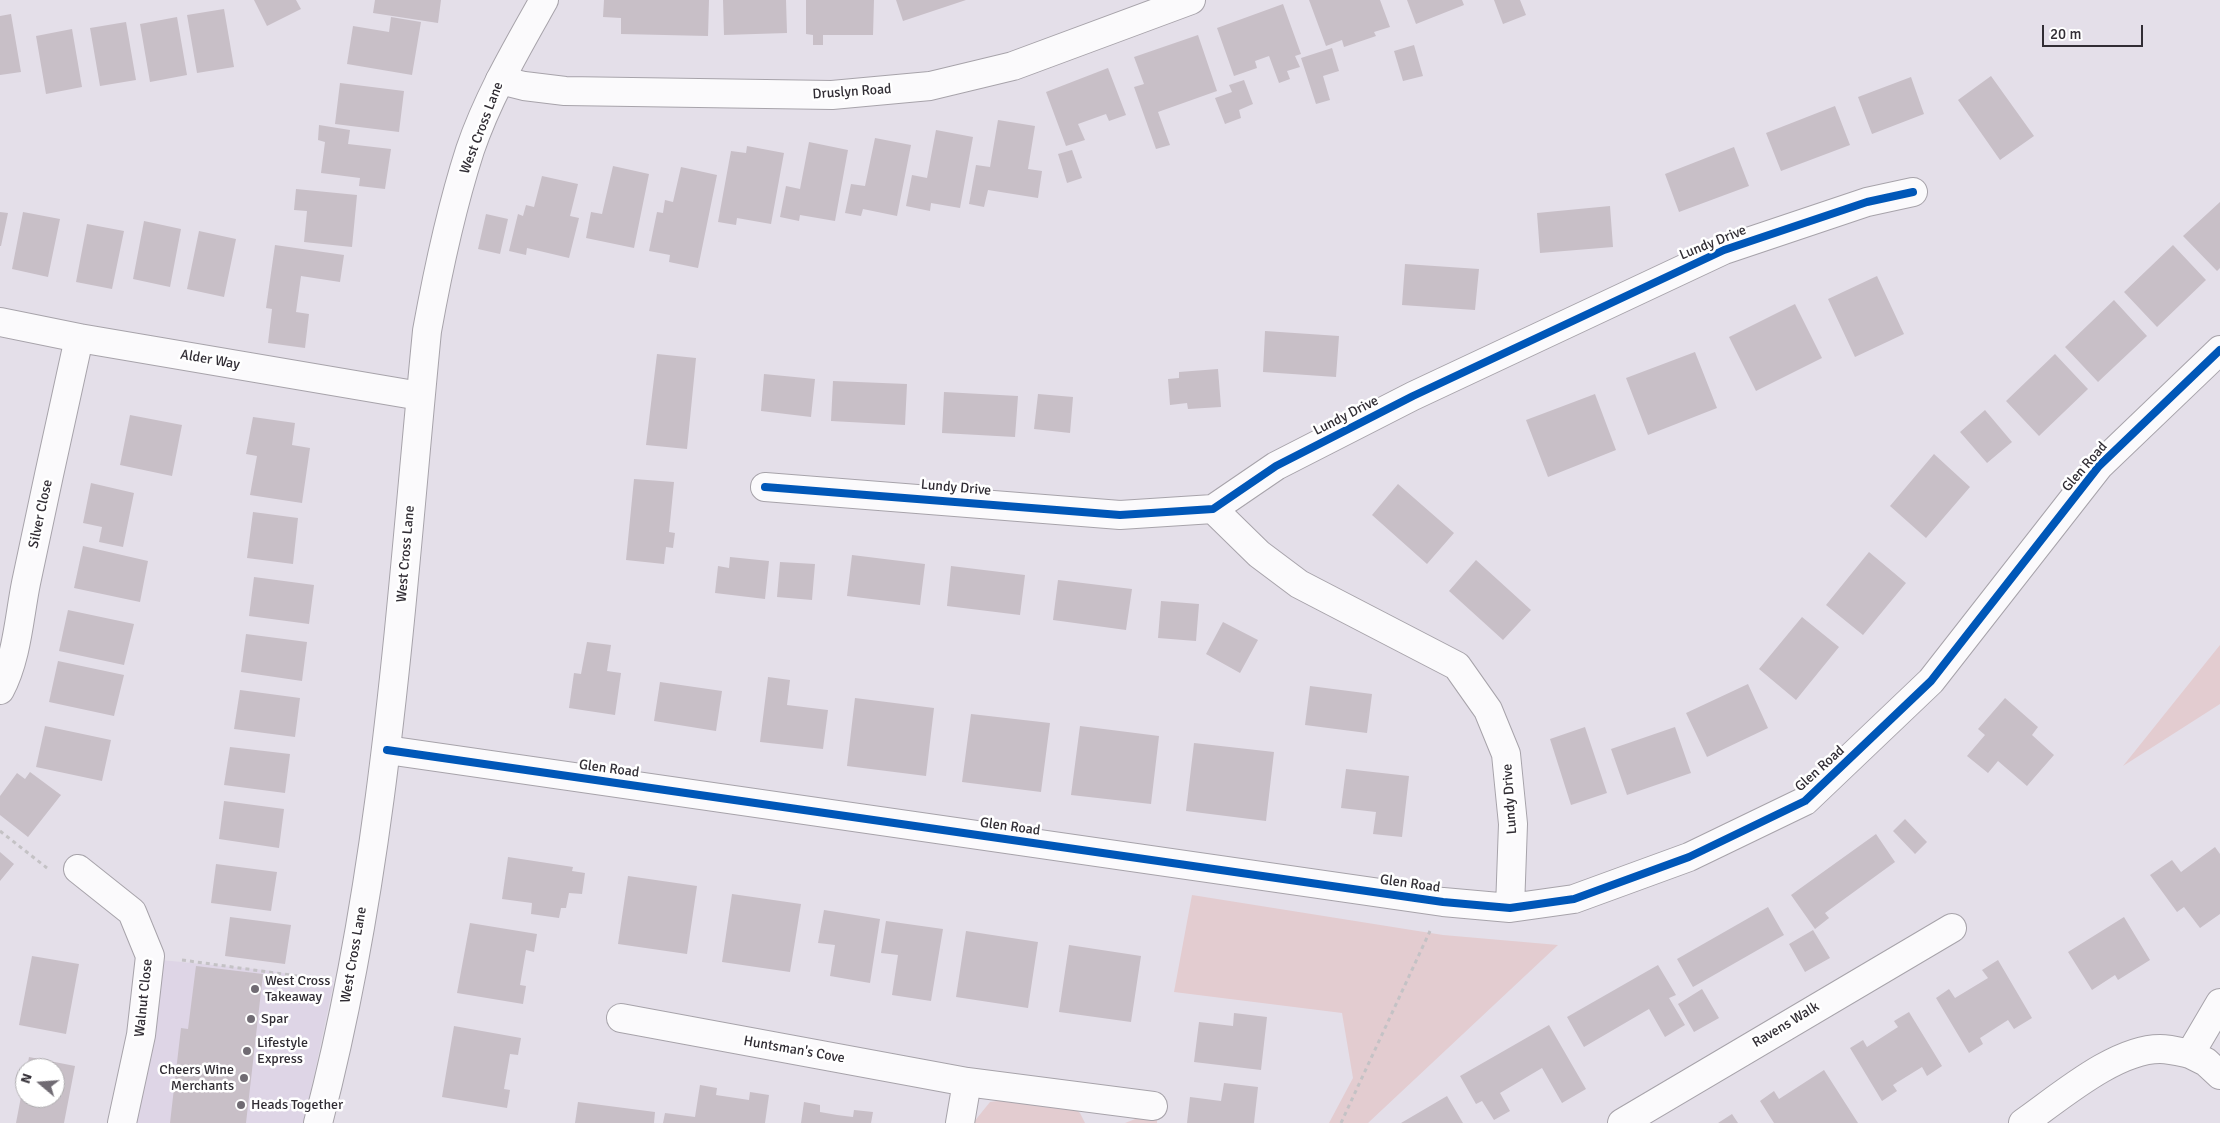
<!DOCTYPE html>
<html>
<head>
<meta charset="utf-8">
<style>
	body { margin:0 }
	#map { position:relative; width:2220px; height:1123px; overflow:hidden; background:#e4dfe9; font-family:Signika,sans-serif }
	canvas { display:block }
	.north { position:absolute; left:15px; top:1058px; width:50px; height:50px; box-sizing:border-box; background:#fff; border:1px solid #adabae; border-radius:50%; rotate:288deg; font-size:14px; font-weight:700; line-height:20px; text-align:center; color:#312d34 }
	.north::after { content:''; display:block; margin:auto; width:18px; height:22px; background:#706b73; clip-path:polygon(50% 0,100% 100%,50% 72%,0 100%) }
	.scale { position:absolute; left:2042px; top:25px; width:101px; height:22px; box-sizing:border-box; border:2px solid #312d34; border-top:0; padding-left:6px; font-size:15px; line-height:18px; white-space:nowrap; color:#312d34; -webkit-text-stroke:4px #fff; paint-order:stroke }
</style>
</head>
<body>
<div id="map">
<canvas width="2220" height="1123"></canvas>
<div class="north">N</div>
<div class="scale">20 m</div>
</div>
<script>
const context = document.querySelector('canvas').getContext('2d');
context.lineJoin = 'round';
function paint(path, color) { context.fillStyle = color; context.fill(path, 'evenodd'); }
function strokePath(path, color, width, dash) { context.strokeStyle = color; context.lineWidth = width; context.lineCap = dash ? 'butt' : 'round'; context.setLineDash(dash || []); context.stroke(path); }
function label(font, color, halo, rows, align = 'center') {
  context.font = font + ' Signika,sans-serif'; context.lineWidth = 5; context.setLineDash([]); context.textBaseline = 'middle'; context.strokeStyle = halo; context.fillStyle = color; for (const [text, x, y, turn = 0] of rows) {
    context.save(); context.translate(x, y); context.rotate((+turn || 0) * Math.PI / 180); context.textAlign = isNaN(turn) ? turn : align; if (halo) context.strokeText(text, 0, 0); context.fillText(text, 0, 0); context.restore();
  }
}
const built = new Path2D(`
	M 161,960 L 264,970 L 334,981 L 304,1123 L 135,1123 Z`);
const green = new Path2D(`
	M 2220,645 L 2220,704 L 2123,766 Z
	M 1192,895 L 1443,935 L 1558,945 L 1368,1123 L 1329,1123 L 1353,1078 L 1342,1013 L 1174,992 Z
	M 1005,1100 L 1072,1106 L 1080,1113 L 1085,1123 L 973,1123 L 990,1102 Z
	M 1138,1118 L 1157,1120 L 1157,1123 L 1125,1123 Z`);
const building = new Path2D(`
	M 254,0 L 296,0 L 301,9 L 267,26 Z
	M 375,0 L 441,0 L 438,23 L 373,13 Z
	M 604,0 L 709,0 L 708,36 L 621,34 L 621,18 L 603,17 Z
	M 723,0 L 786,0 L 787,33 L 724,35 Z
	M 806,0 L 874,0 L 873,35 L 823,35 L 823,45 L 813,45 L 813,35 L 806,34 Z
	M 896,0 L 966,0 L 903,21 Z
	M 1309,0 L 1380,0 L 1390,27 L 1374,32 L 1376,36 L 1344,47 L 1342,40 L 1326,46 Z
	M 1407,0 L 1462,0 L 1464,5 L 1416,24 Z
	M 1494,0 L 1520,0 L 1526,15 L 1503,24 Z
	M 1283,4 L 1301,54 L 1295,56 L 1300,67 L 1287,71 L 1290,79 L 1279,83 L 1269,56 L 1255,61 L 1257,68 L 1234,76 L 1217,28 Z
	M 224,9 L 234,67 L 197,73 L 187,15 Z
	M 11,14 L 21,72 L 0,75 L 0,16 Z
	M 177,17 L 187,75 L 150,82 L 140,24 Z
	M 391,17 L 421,22 L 412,75 L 347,64 L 353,26 L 389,32 Z
	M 126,22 L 136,80 L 100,86 L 90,28 Z
	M 72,29 L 82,87 L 46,94 L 36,36 Z
	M 1198,35 L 1217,91 L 1158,112 L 1170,145 L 1156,149 L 1134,87 L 1144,84 L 1134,57 Z
	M 1414,45 L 1423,76 L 1403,81 L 1394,51 Z
	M 1332,48 L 1339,71 L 1323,76 L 1330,100 L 1316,104 L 1301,58 Z
	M 1108,68 L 1126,115 L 1109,121 L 1106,114 L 1078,124 L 1085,140 L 1066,146 L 1046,92 Z
	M 1991,76 L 2034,136 L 2000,160 L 1958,100 Z
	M 1911,77 L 1924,114 L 1872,134 L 1858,97 Z
	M 1244,80 L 1253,104 L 1239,110 L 1241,118 L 1225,124 L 1215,98 L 1232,92 L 1229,85 Z
	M 340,83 L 404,91 L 399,132 L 335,124 Z
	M 1835,106 L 1850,145 L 1781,171 L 1766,133 Z
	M 998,120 L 1035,126 L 1028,169 L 1042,171 L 1038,198 L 988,190 L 984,207 L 969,204 L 976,165 L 990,167 Z
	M 319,125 L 350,130 L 348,144 L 391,149 L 385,189 L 359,186 L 360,178 L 321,173 L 325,142 L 318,140 Z
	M 936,130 L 973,137 L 960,208 L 931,203 L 930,211 L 906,206 L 912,175 L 927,178 Z
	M 875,138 L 911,145 L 897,216 L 863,209 L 861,216 L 845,213 L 851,184 L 865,186 Z
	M 809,142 L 848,150 L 835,221 L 800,215 L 799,221 L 780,217 L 786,186 L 800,189 Z
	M 747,146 L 784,153 L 771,224 L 737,218 L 736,225 L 718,222 L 731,151 L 746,153 Z
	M 1734,147 L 1749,186 L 1679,212 L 1665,174 Z
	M 1072,150 L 1082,178 L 1067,183 L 1058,154 Z
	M 613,166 L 649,174 L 634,248 L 586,238 L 591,212 L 602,214 Z
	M 681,167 L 717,175 L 698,268 L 669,262 L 670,255 L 649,251 L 657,212 L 663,213 L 665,200 L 673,202 Z
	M 542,176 L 578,184 L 570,216 L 579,218 L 569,258 L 527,248 L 526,255 L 509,251 L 518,214 L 523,216 L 526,205 L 534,207 Z
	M 296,189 L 357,195 L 352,247 L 304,242 L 307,211 L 294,210 Z
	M 2220,202 L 2220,268 L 2217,271 L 2183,236 Z
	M 1610,206 L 1613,247 L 1540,253 L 1537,213 Z
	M 0,212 L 8,213 L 1,246 L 0,246 Z
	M 23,212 L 60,219 L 48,277 L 12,269 Z
	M 486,214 L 508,219 L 500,254 L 478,249 Z
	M 144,221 L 181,229 L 170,287 L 133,279 Z
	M 87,224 L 124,231 L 112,289 L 76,282 Z
	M 199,231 L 236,239 L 224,297 L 187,289 Z
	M 275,245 L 344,255 L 340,282 L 301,276 L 296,312 L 309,314 L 305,348 L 268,343 L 272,309 L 266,308 Z
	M 2173,245 L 2206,280 L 2157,327 L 2124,292 Z
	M 1405,264 L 1479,269 L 1475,310 L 1402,305 Z
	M 1877,276 L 1904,334 L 1855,357 L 1828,299 Z
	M 2114,300 L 2147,336 L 2098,382 L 2065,347 Z
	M 1795,304 L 1822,358 L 1756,391 L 1729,337 Z
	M 1265,331 L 1339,336 L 1336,377 L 1263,372 Z
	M 1695,352 L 1717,408 L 1648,435 L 1626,378 Z
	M 657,354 L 696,358 L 687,449 L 646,445 Z
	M 2055,354 L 2088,389 L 2039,436 L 2006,401 Z
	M 1218,369 L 1221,407 L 1188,409 L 1187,403 L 1170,405 L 1168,379 L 1179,378 L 1179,372 Z
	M 764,374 L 815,379 L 811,417 L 761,411 Z
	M 833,381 L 907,384 L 905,425 L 831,421 Z
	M 944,392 L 1018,396 L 1015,437 L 942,433 Z
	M 1038,394 L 1073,397 L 1070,433 L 1034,429 Z
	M 1595,394 L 1616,450 L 1548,477 L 1526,420 Z
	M 1985,410 L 2012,442 L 1987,463 L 1960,432 Z
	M 130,415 L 182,425 L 172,476 L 120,465 Z
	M 253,417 L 295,423 L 292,445 L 310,448 L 302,503 L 250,495 L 257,456 L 246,454 Z
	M 1934,454 L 1970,487 L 1926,538 L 1890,506 Z
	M 634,479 L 674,482 L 669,532 L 675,533 L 673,548 L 666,547 L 664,564 L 626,560 Z
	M 91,483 L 134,493 L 123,547 L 99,542 L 102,527 L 83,523 Z
	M 1398,484 L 1454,533 L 1427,564 L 1372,515 Z
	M 253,512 L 298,518 L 293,564 L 247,558 Z
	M 83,546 L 148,561 L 140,602 L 74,588 Z
	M 1869,552 L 1906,583 L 1863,635 L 1826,605 Z
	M 852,555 L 925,564 L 920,605 L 847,596 Z
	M 730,557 L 769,561 L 765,599 L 715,593 L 718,566 L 729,568 Z
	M 1476,560 L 1531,610 L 1503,640 L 1449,591 Z
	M 780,562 L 815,564 L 812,600 L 777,597 Z
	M 951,566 L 1025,575 L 1020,615 L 947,606 Z
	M 254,577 L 314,585 L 309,624 L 249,616 Z
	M 1058,580 L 1132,589 L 1126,630 L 1053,620 Z
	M 1161,601 L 1199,604 L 1196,641 L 1158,638 Z
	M 68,610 L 134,624 L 124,665 L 59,651 Z
	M 1802,617 L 1839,647 L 1796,700 L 1759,669 Z
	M 1223,622 L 1258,640 L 1240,673 L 1206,654 Z
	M 246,634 L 307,642 L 302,681 L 241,672 Z
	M 587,642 L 611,645 L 607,671 L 621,673 L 615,715 L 569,708 L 574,673 L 581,674 Z
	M 58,661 L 124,675 L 114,716 L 49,702 Z
	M 768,677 L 790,680 L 787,705 L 828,710 L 823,749 L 760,742 Z
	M 660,682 L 722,691 L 716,731 L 654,721 Z
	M 1748,684 L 1768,728 L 1707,757 L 1686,713 Z
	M 1310,686 L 1372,694 L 1367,733 L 1305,725 Z
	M 240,690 L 300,698 L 295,737 L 234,729 Z
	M 855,698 L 934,708 L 926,776 L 847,766 Z
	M 2005,698 L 2038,727 L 2032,735 L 2054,755 L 2027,786 L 1998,761 L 1988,773 L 1967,756 L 1985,735 L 1978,729 Z
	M 971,714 L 1050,723 L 1041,792 L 962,782 Z
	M 45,726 L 111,740 L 102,781 L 36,767 Z
	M 1080,726 L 1159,736 L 1151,804 L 1071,795 Z
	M 1585,727 L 1607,793 L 1571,805 L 1550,739 Z
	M 1675,727 L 1691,773 L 1627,795 L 1611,749 Z
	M 1194,743 L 1274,752 L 1266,821 L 1186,811 Z
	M 230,747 L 290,754 L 285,793 L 224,785 Z
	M 1346,769 L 1409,776 L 1402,837 L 1373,834 L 1376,812 L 1341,808 Z
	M 30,772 L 61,795 L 28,837 L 0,815 L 0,796 L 17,773 L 25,779 Z
	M 224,801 L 284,809 L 279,848 L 219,839 Z
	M 1905,819 L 1927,842 L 1915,854 L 1893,831 Z
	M 1876,834 L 1895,862 L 1825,913 L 1829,918 L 1815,929 L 1791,895 Z
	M 2215,847 L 2220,854 L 2220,914 L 2200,928 L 2184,907 L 2177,912 L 2150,875 L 2172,860 L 2181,872 Z
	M 0,852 L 14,864 L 0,881 Z
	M 508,857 L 573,867 L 572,871 L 585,873 L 582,894 L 569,893 L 566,908 L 561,908 L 559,918 L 531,914 L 532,903 L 502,899 Z
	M 216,864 L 277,872 L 271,911 L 211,903 Z
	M 628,876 L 697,886 L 687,954 L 618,944 Z
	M 732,894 L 801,904 L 790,972 L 722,962 Z
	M 1768,907 L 1784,935 L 1693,987 L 1677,959 Z
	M 824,910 L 880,919 L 870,983 L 830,976 L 835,945 L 818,943 Z
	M 230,917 L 291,925 L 285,964 L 225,956 Z
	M 2124,917 L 2150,960 L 2118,980 L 2115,975 L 2092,990 L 2068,952 Z
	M 886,921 L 943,929 L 931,1001 L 892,995 L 898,955 L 881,953 Z
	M 470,923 L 537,934 L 534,952 L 526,950 L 520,985 L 526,986 L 523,1004 L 457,993 Z
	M 1813,930 L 1830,958 L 1805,972 L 1789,944 Z
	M 966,931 L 1038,942 L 1028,1008 L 956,997 Z
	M 1069,945 L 1141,956 L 1131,1022 L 1059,1012 Z
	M 32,956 L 79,964 L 66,1034 L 19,1025 Z
	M 1998,960 L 2032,1018 L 2014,1029 L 2008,1020 L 1980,1038 L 1983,1044 L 1969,1053 L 1936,998 L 1949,989 L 1955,998 L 1988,978 L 1982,970 Z
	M 1658,965 L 1676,995 L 1669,998 L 1685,1025 L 1665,1037 L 1649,1009 L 1584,1047 L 1567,1017 Z
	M 196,966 L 263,974 L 246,1123 L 170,1123 L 181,1028 L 188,1029 Z
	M 1702,989 L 1719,1018 L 1694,1032 L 1678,1004 Z
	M 1909,1012 L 1942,1066 L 1927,1076 L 1922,1067 L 1893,1085 L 1897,1091 L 1882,1101 L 1850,1048 L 1863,1040 L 1867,1047 L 1898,1027 L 1894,1021 Z
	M 1234,1013 L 1267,1017 L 1261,1070 L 1194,1062 L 1199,1022 L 1233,1026 Z
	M 1549,1025 L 1586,1089 L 1562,1103 L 1542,1068 L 1500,1093 L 1510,1111 L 1494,1120 L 1482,1101 L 1476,1104 L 1460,1076 Z
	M 454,1026 L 521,1038 L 518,1055 L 510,1054 L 504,1089 L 510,1090 L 507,1108 L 442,1097 Z
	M 29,1057 L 75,1066 L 64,1123 L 16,1123 L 24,1081 L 25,1098 L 55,1098 L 55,1068 L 27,1068 Z
	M 1824,1070 L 1858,1123 L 1774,1123 L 1760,1101 L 1774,1091 L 1779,1099 Z
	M 1224,1083 L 1258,1087 L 1254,1123 L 1187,1123 L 1190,1097 L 1221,1101 Z
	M 700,1085 L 717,1088 L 716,1095 L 749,1100 L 750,1092 L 769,1095 L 765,1123 L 663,1123 L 665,1113 L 695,1117 Z
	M 1447,1096 L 1463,1123 L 1401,1123 Z
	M 578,1102 L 655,1112 L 654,1123 L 575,1123 Z
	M 804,1102 L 820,1105 L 820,1112 L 837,1115 L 853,1117 L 854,1110 L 873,1112 L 871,1123 L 801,1123 Z
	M 1732,1114 L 1738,1123 L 1718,1123 Z`);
const path = new Path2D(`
	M 0,831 L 47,868
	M 182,960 L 319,979
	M 1341,1123 L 1430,931`);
const street = new Path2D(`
	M 500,80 L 524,86 L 565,91 L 832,95 L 930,86 L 1013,66 L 1191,0
	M 0,322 L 79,338 L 420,396
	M 765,487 L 1120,515 L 1213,509 L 1276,466 L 1413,396 L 1724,250 L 1867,202 L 1913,192
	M 1213,509 L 1259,554 L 1299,584 L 1457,666 L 1488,710 L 1506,754 L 1513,824 L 1510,908
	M 0,690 C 17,658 19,618 26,583 C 43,501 61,420 79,338
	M 387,750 L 1443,902 L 1510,908 L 1574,899 L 1689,857 L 1805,801 L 1931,681 L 2099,466 L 2220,350
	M 78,869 L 132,912 L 150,956 L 141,1035 L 122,1123
	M 621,1018 L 967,1082 L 1153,1106
	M 2190,1054 L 2206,1062 L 2220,1075
	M 960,1123 L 967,1082
	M 1622,1123 L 1952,928
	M 2023,1123 C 2059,1098 2115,1049 2160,1049 C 2170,1049 2181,1052 2190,1054 L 2220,1003`);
const secondary = new Path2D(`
	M 318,1123 C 386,864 401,596 427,331 C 438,270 451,209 470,150 C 488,97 517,48 544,0`);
const cycleway = new Path2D(`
	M 765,487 L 1120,515 L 1213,509 L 1276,466 L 1413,396 L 1724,250 L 1867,202 L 1913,192
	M 387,750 L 1443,902 L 1510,908 L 1574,899 L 1689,857 L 1805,801 L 1931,681 L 2099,466 L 2220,350`);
const markers = [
	[255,989,5,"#706b73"],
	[251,1019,5,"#706b73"],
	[247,1051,5,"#706b73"],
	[244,1078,5,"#706b73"],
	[241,1105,5,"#706b73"]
];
const streetNames = [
	["Druslyn Road",852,92,-4],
	["West Cross Lane",482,128,-69],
	["Lundy Drive",1713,243,-22],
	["Alder Way",210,360,10],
	["Lundy Drive",1346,416,-27],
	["Glen Road",2085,467,-49],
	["Lundy Drive",956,488,5],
	["Silver Close",41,514,-78],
	["West Cross Lane",406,554,-85],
	["Glen Road",609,769,8],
	["Glen Road",1820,769,-42],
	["Lundy Drive",1510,799,-94],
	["Glen Road",1010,827,8],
	["Glen Road",1410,884,8],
	["West Cross Lane",354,955,-80],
	["Walnut Close",144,998,-84],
	["Ravens Walk",1786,1025,-31],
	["Huntsman's Cove",794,1050,10]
];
const poiNames = [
	["West Cross",265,981],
	["Takeaway",265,997],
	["Spar",261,1019],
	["Lifestyle",257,1043],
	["Express",257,1059],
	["Cheers Wine",234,1070,"right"],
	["Merchants",234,1086,"right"],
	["Heads Together",251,1105]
];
paint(built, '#ded5e6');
paint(green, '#e3ccd0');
paint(building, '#c8bfc7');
strokePath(street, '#a7a3aa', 30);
strokePath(secondary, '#a7a3aa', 30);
strokePath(path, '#c4c2c5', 3, [4, 4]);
strokePath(street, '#fbfafc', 28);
strokePath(secondary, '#fbfafc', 28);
strokePath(cycleway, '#0057b8', 8);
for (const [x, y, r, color] of markers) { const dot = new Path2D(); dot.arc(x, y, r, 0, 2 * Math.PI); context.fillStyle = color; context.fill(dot); strokePath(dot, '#fff', 2); }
label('14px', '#312d34', '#fff', streetNames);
label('14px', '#312d34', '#fff', poiNames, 'left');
</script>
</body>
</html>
